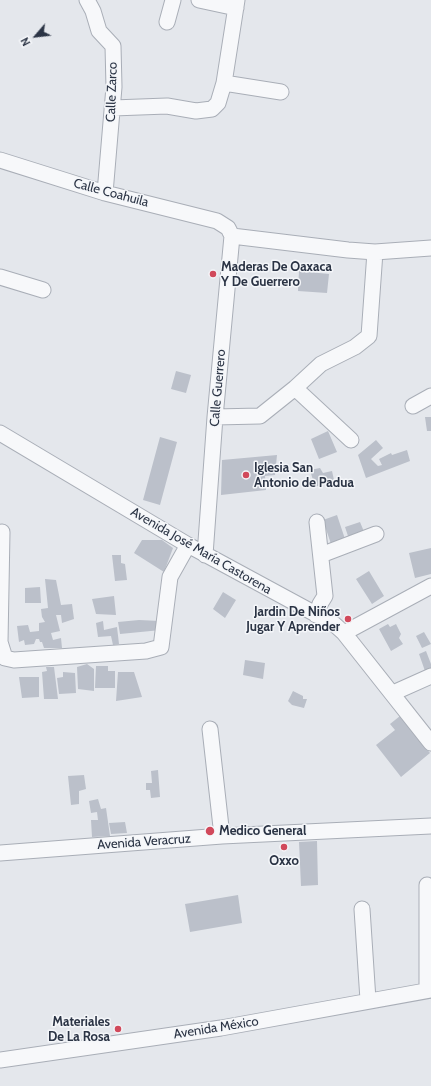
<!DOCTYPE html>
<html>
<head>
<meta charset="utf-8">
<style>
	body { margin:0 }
	#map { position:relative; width:431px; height:1086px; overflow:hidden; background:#e4e7ec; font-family:Cabin,sans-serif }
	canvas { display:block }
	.north { position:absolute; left:16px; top:16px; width:40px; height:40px; -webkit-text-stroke:3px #f4f6f9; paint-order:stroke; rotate:242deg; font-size:11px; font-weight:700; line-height:16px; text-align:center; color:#2b3445 }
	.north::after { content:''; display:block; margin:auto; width:14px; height:18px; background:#2b3445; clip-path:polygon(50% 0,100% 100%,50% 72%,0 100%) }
</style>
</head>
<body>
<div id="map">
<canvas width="431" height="1086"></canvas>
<div class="north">N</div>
</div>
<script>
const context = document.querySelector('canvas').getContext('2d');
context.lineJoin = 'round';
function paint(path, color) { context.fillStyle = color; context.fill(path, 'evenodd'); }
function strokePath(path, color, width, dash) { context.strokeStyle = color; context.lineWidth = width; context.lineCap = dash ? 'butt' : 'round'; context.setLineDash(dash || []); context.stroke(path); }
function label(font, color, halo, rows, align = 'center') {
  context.font = font + ' Cabin,sans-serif'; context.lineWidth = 3; context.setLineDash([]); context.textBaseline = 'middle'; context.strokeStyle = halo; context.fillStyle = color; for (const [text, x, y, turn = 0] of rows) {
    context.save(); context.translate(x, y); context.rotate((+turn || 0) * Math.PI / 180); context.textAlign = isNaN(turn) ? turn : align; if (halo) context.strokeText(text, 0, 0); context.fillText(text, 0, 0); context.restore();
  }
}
const building = new Path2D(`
	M 299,271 L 329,274 L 327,293 L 298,291 Z
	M 176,371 L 191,375 L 186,393 L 171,389 Z
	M 425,417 L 431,417 L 431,431 L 427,431 Z
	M 328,431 L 337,452 L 319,459 L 311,439 Z
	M 160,437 L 177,442 L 160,505 L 143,500 Z
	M 376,440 L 383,448 L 371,459 L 378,466 L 382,465 L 379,459 L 391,453 L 392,455 L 407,450 L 410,461 L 366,478 L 358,455 Z
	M 277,455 L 275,475 L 265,476 L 266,490 L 221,495 L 222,460 Z
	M 320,468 L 323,473 L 332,471 L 334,480 L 315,487 L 310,470 Z
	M 337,515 L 345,539 L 331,544 L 323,520 Z
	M 360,522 L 365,534 L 349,539 L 345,527 Z
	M 142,540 L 162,540 L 173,548 L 164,572 L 134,553 Z
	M 431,548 L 431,574 L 415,578 L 409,553 Z
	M 112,555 L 121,555 L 121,563 L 125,564 L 127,580 L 115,581 Z
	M 369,571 L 384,596 L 372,604 L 356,579 Z
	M 45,579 L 56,580 L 61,605 L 72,604 L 74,619 L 62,623 L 61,615 L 56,615 L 60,631 L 51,633 L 53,640 L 61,638 L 62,648 L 44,648 L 42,642 L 40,642 L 39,639 L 36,639 L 34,644 L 25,645 L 24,640 L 19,642 L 17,626 L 28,625 L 30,632 L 39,631 L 39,623 L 45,622 L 42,617 L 41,609 L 48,608 Z
	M 40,587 L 41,603 L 25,603 L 25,588 Z
	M 223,592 L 236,600 L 225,618 L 213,609 Z
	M 114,596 L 116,615 L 96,614 L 92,599 Z
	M 139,620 L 160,621 L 161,630 L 120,634 L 118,622 Z
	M 103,621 L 104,630 L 117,627 L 119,644 L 113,645 L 111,636 L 98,637 L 96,623 Z
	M 388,624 L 390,627 L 396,624 L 401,634 L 399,638 L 403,644 L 391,651 L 379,629 Z
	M 424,632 L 431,644 L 422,648 L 416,636 Z
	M 426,651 L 431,664 L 431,673 L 425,671 L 419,654 Z
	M 245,660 L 265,663 L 263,679 L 243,675 Z
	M 87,664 L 94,669 L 94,691 L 78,689 L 77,667 Z
	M 96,666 L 108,666 L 108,671 L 115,671 L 115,688 L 95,688 Z
	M 46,667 L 54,667 L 58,699 L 44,699 L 42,672 L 47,671 Z
	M 63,672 L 75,673 L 76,693 L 59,694 L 57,678 L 63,677 Z
	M 118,672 L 134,672 L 142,697 L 116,701 Z
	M 19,677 L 39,677 L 39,697 L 22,698 Z
	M 293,691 L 303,696 L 303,699 L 307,699 L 304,708 L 292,705 L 288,701 Z
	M 400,716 L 430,753 L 401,777 L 376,745 L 395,730 L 390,724 Z
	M 158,770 L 160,797 L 151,798 L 150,790 L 146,790 L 146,783 L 152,783 L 151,771 Z
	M 84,775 L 86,789 L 79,791 L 79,804 L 71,805 L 68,776 Z
	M 98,799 L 101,809 L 106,808 L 110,836 L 92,837 L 91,820 L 98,820 L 97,812 L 91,813 L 89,801 Z
	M 125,822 L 127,833 L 111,834 L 109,823 Z
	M 317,841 L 318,885 L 301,886 L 299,842 Z
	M 238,895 L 242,923 L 190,932 L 185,904 Z`);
const minor = new Path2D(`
	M 87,0 L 93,11 L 99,31 L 113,46 L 114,87 L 105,193
	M 199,0 L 236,8
	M 167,22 L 173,0
	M 224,83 L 281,92
	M 113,108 L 167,106 L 196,111 L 212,109 L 218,103 L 224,83 L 237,0
	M 0,160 L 105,193 L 217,221 L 228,228 L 232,236 L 215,417 L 205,555
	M 232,236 L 348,250 L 375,252 L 431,248
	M 0,277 L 43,290
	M 295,388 L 351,440
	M 413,406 L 431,396
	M 215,417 L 260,416 L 295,388 L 321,364 L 355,347 L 369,336 L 375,252
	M 0,433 L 188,545 L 334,624 L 344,633 L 431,743
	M 2,532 L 0,642 L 5,658 L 14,660 L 146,651 L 161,647 L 170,577 L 188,545
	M 321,555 L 376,534
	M 316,615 L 320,604 L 325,596 L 317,522
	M 344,633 L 431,586
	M 393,693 L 431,676
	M 210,729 L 222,836
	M 0,853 L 222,836 L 431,826
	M 427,885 L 427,990
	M 362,909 L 368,1000
	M 0,1060 L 221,1028 L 431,990`);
const markers = [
	[213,274,4,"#d1495b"],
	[246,475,4,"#d1495b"],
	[348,619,4,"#d1495b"],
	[210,831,5,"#d1495b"],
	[284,847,4,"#d1495b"],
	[118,1029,4,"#d1495b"]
];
const streetNames = [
	["Calle Zarco",112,92,-88],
	["Calle Coahuila",111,193,15],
	["Calle Guerrero",218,388,-85],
	["Avenida José María Castorena",201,551,30],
	["Avenida Veracruz",144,842,-4],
	["Avenida México",216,1028,-9]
];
const poiNames = [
	["Maderas De Oaxaca",221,267],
	["Y De Guerrero",221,282],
	["Iglesia San",254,468],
	["Antonio de Padua",254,483],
	["Jardin De Niños",340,612,"right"],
	["Jugar Y Aprender",340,627,"right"],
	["Medico General",219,831],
	["Oxxo",284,861,"center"],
	["Materiales",110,1022,"right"],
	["De La Rosa",110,1037,"right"]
];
paint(building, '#bbc0ca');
strokePath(minor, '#a9aeb7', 17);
strokePath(minor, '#f7f8fa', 15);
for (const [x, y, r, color] of markers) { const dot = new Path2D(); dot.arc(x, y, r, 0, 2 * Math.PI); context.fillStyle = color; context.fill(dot); strokePath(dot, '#f4f6f9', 1.5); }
label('13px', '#2b3445', '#f4f6f9', streetNames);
label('bold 13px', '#2b3445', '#f4f6f9', poiNames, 'left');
</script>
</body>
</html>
